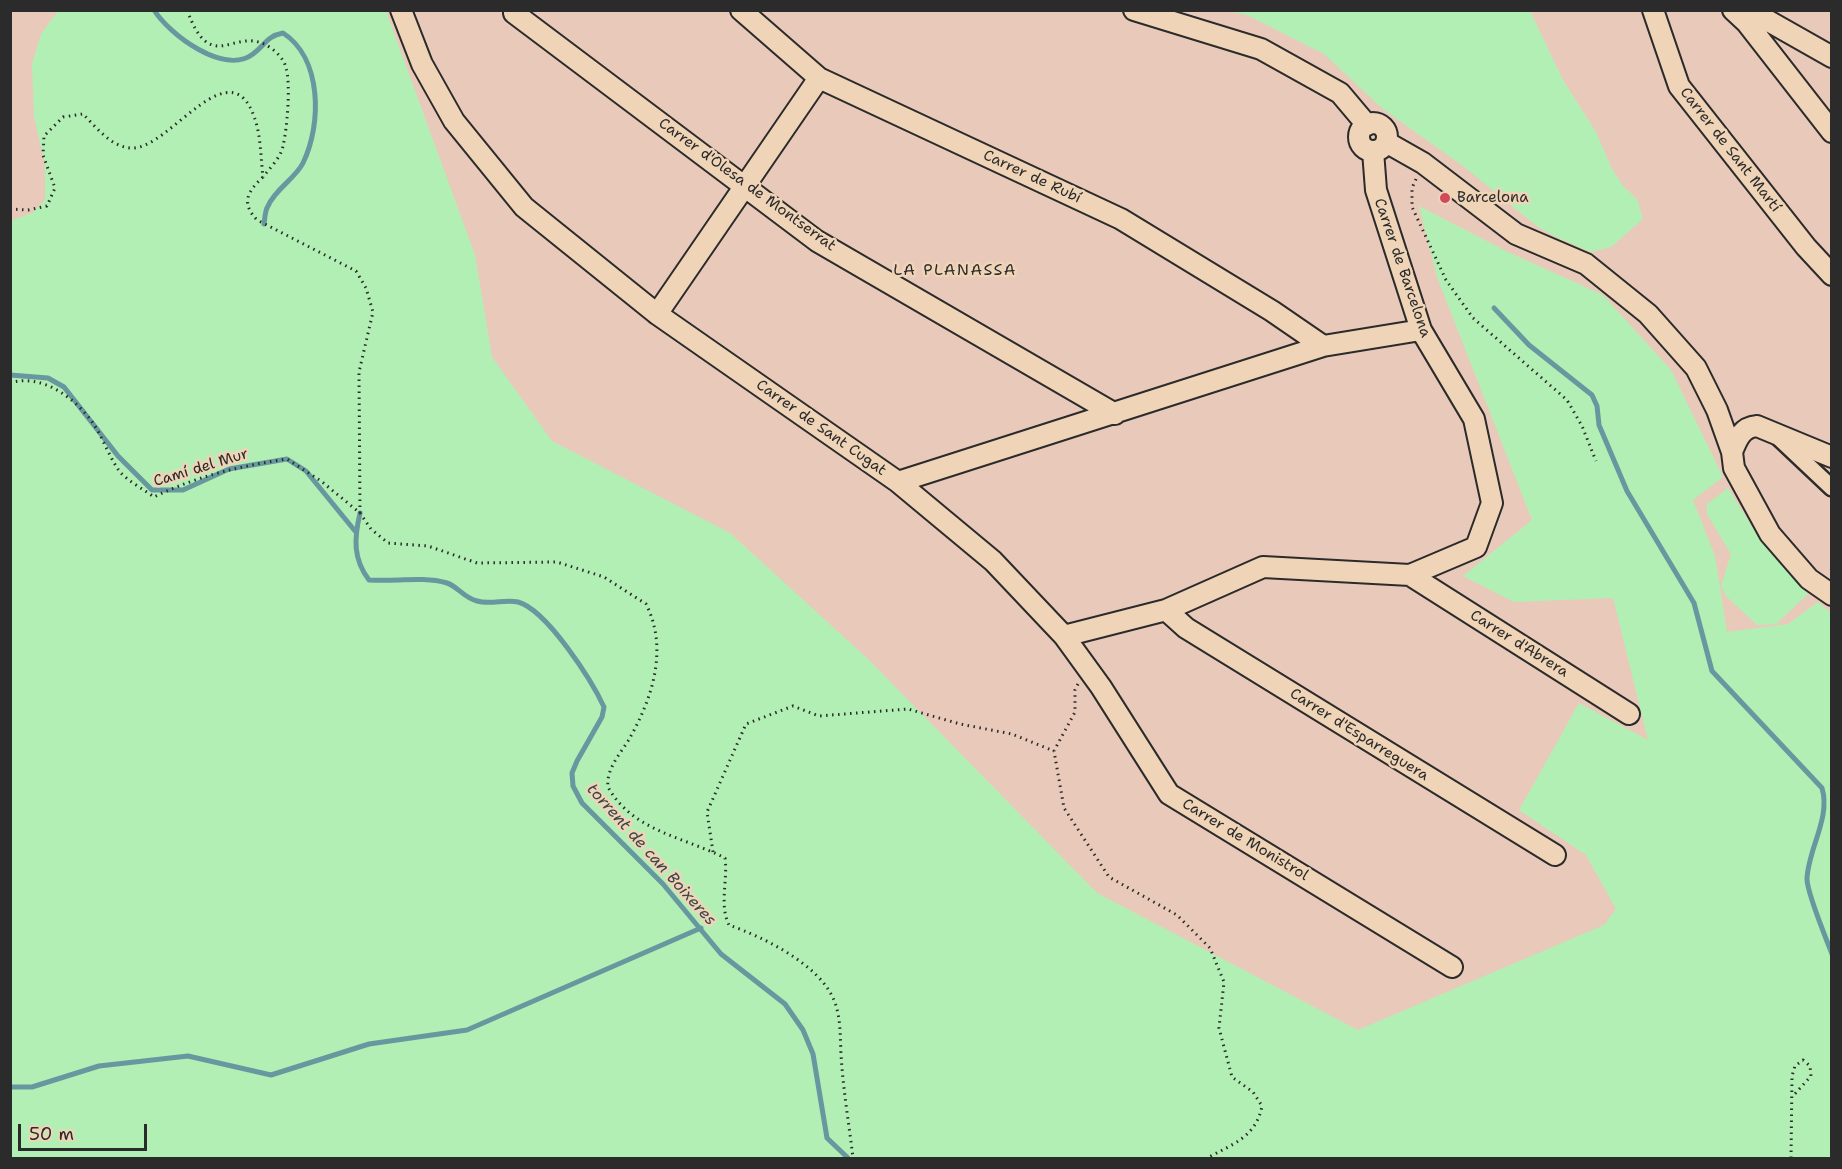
<!DOCTYPE html>
<html>
<head>
<meta charset="utf-8">
<style>
	body { margin:0 }
	#map { position:relative; width:1842px; height:1169px; overflow:hidden; background:#e9caba; font-family:"Shantell Sans",sans-serif }
	canvas { display:block }
	.frame { position:absolute; inset:0; border:12px solid #2b2b2b; pointer-events:none }
	.scale { position:absolute; left:18px; top:1124px; width:129px; height:27px; box-sizing:border-box; border:3px solid #2b2b2b; border-top:0; padding-left:8px; font-size:18px; line-height:21px; white-space:nowrap; color:#2b2b2b; -webkit-text-stroke:4px #f0d4b7; paint-order:stroke }
</style>
</head>
<body>
<div id="map">
<canvas width="1842" height="1169"></canvas>
<div class="frame"></div>
<div class="scale">50 m</div>
</div>
<script>
const context = document.querySelector('canvas').getContext('2d');
context.lineJoin = 'round';
function paint(path, color) { context.fillStyle = color; context.fill(path, 'evenodd'); }
function strokePath(path, color, width, dash) { context.strokeStyle = color; context.lineWidth = width; context.lineCap = dash ? 'butt' : 'round'; context.setLineDash(dash || []); context.stroke(path); }
function label(font, color, halo, rows, align = 'center') {
  context.font = font + ' "Shantell Sans",sans-serif'; context.lineWidth = 5; context.setLineDash([]); context.textBaseline = 'middle'; context.strokeStyle = halo; context.fillStyle = color; for (const [text, x, y, turn = 0] of rows) {
    context.save(); context.translate(x, y); context.rotate((+turn || 0) * Math.PI / 180); context.textAlign = isNaN(turn) ? turn : align; if (halo) context.strokeText(text, 0, 0); context.fillText(text, 0, 0); context.restore();
  }
}
const green = new Path2D(`
	M 58,11 L 386,11 L 475,255 L 492,357 L 552,441 L 730,533 L 869,660 L 1097,893 L 1358,1030 L 1604,925 L 1616,909 L 1586,855 L 1519,810 L 1579,703 L 1648,740 L 1613,598 L 1514,602 L 1463,576 L 1532,520 L 1437,277 L 1419,206 L 1508,252 L 1603,295 L 1671,370 L 1723,477 L 1693,500 L 1715,556 L 1727,632 L 1788,624 L 1818,602 L 1831,613 L 1831,1158 L 11,1158 L 10,221 L 32,213 L 45,200 L 45,164 L 34,117 L 32,64 L 41,34 Z
	M 1227,11 L 1530,11 L 1563,80 L 1596,132 L 1612,169 L 1623,186 L 1637,199 L 1643,219 L 1611,247 L 1591,252 L 1554,236 L 1538,227 L 1463,166 L 1383,109 L 1324,54 L 1247,15 Z
	M 1728,488 L 1760,540 L 1808,594 L 1776,624 L 1757,625 L 1726,596 L 1721,586 L 1731,554 L 1707,514 L 1707,504 Z`);
const stream = new Path2D(`
	M 154,10 C 169,34 224,76 253,54 C 265,45 267,36 283,33 C 322,58 322,124 303,163 C 295,179 275,189 268,206 C 265,210 265,218 264,224
	M 1494,308 L 1529,345 L 1592,395 L 1597,406 L 1599,425 L 1627,491 L 1694,603 L 1712,671 L 1822,788 C 1831,818 1808,849 1807,879 C 1807,893 1826,938 1832,954
	M 10,375 L 48,378 L 64,387 L 118,456 L 152,490 L 183,490 L 229,469 L 287,459 L 306,471 L 355,531
	M 360,513 C 354,539 353,559 369,580 C 395,582 422,576 447,583 C 457,586 464,598 477,601 C 490,605 505,599 518,602 C 547,610 592,681 604,707 L 602,717 L 577,761 L 572,773 L 573,786 L 582,803 L 663,884 L 721,954 L 785,1004 L 803,1030 L 813,1054 L 827,1138 L 848,1158
	M 10,1087 L 32,1087 L 99,1066 L 188,1056 L 271,1075 L 369,1044 L 467,1030 L 701,928`);
const path = new Path2D(`
	M 187,10 C 211,75 232,29 264,44 C 273,48 284,58 286,68 C 291,85 287,129 283,146 C 281,157 270,168 263,177
	M 1416,179 L 1412,188 L 1412,207 L 1446,280 L 1473,318 L 1567,400 L 1582,426 L 1596,461
	M 10,209 L 28,210 L 47,206 L 55,188 L 43,155 L 44,136 L 63,117 L 83,114 C 96,127 111,147 131,148 C 170,151 234,38 257,126 C 261,143 261,160 263,177 C 247,192 241,203 257,220 L 356,271 L 366,288 L 373,312 L 359,372 L 360,513
	M 10,383 C 42,373 75,398 93,423 C 103,438 109,457 120,472 C 128,481 143,489 154,497 C 197,476 240,466 287,459 L 321,481 L 360,513 L 371,529 L 388,543 L 428,546 L 477,563 L 557,562 L 604,577 L 646,604 C 669,649 652,700 628,741 C 619,755 606,770 608,787 C 632,831 684,837 725,858 C 728,880 719,905 729,925 C 763,937 819,964 834,1000 C 841,1018 840,1035 841,1054 C 843,1089 849,1124 853,1158
	M 1078,684 L 1075,690 L 1075,712 L 1054,751 L 1064,808 L 1109,877 L 1177,915 L 1210,948 L 1224,982 L 1219,1028 L 1232,1077 L 1253,1092 L 1262,1106 C 1256,1137 1233,1144 1207,1158
	M 713,852 L 707,812 L 746,724 L 793,706 L 819,716 L 908,709 L 960,724 L 1012,734 L 1054,751
	M 1791,1158 L 1792,1076 L 1795,1066 L 1803,1060 L 1810,1066 L 1811,1076 L 1793,1096`);
const pedestrian = new Path2D(`
	M 1779,438 L 1832,488`);
const minor = new Path2D(`
	M 401,10 L 422,64 L 454,121 L 524,207 L 657,314 L 898,482 L 1323,346 L 1421,330
	M 741,10 L 819,78 L 1121,219 L 1272,311 L 1323,346
	M 1134,10 L 1261,49 L 1340,93 L 1367,125
	M 1653,10 L 1679,86 L 1806,247 L 1832,275
	M 1733,10 L 1747,23 L 1832,132
	M 1749,10 L 1832,57
	M 514,13 L 817,241 L 1115,414
	M1359 137a14 14 0 1 1 28 0a14 14 0 1 1-28 0Z
	M 1386,142 L 1423,163 L 1516,234 L 1586,264 L 1648,314 L 1696,368 L 1717,410 L 1732,452 L 1734,468 L 1770,534 L 1809,579 L 1832,595
	M 657,314 L 819,78
	M 1732,452 C 1737,439 1742,427 1757,426 L 1832,457
	M 898,482 L 993,561 L 1064,636 L 1101,687 L 1169,794 L 1452,967
	M 1410,575 L 1629,714
	M 1166,610 L 1186,628 L 1555,855
	M 1064,636 L 1166,610 L 1263,567 L 1410,575 L 1476,547 L 1492,503 L 1474,419 L 1421,330 L 1376,190 L 1373,151`);
const markers = [
	[1445,198,6,"#d1495b"]
];
const streetNames = [
	["Carrer de Sant Martí",1730,150,52],
	["Carrer de Rubí",1032,177,25],
	["Carrer d'Olesa de Montserrat",747,185,36],
	["Carrer de Barcelona",1402,268,71],
	["Carrer de Sant Cugat",821,428,35],
	["Camí del Mur",201,468,-17],
	["Carrer d'Abrera",1519,644,32],
	["Carrer d'Esparreguera",1359,735,32],
	["Carrer de Monistrol",1245,840,31]
];
const poiNames = [
	["Barcelona",1457,198]
];
const neighbourhoodNames = [
	["LA PLANASSA",955,271]
];
const waterNames = [
	["torrent de can Boixeres",651,855,48]
];
paint(green, '#b2efb4');
strokePath(stream, '#68989f', 5);
strokePath(pedestrian, '#2b2b2b', 20);
strokePath(minor, '#2b2b2b', 24);
strokePath(path, '#2b2b2b', 3, [1.5, 4.5]);
strokePath(pedestrian, '#f0d4b7', 15);
strokePath(minor, '#f0d4b7', 20);
for (const [x, y, r, color] of markers) { const dot = new Path2D(); dot.arc(x, y, r, 0, 2 * Math.PI); context.fillStyle = color; context.fill(dot); strokePath(dot, '#f0d4b7', 2); }
label('15px', '#2b2b2b', '#f0d4b7', streetNames);
label('15px', '#2b2b2b', '#f0d4b7', poiNames, 'left');
context.letterSpacing = '1.5px';
label('16px', '#2b2b2b', '#f0d4b7', neighbourhoodNames);
context.letterSpacing = '0px';
label('italic 16px', '#3a4648', '#f0d4b7', waterNames);
</script>
</body>
</html>
